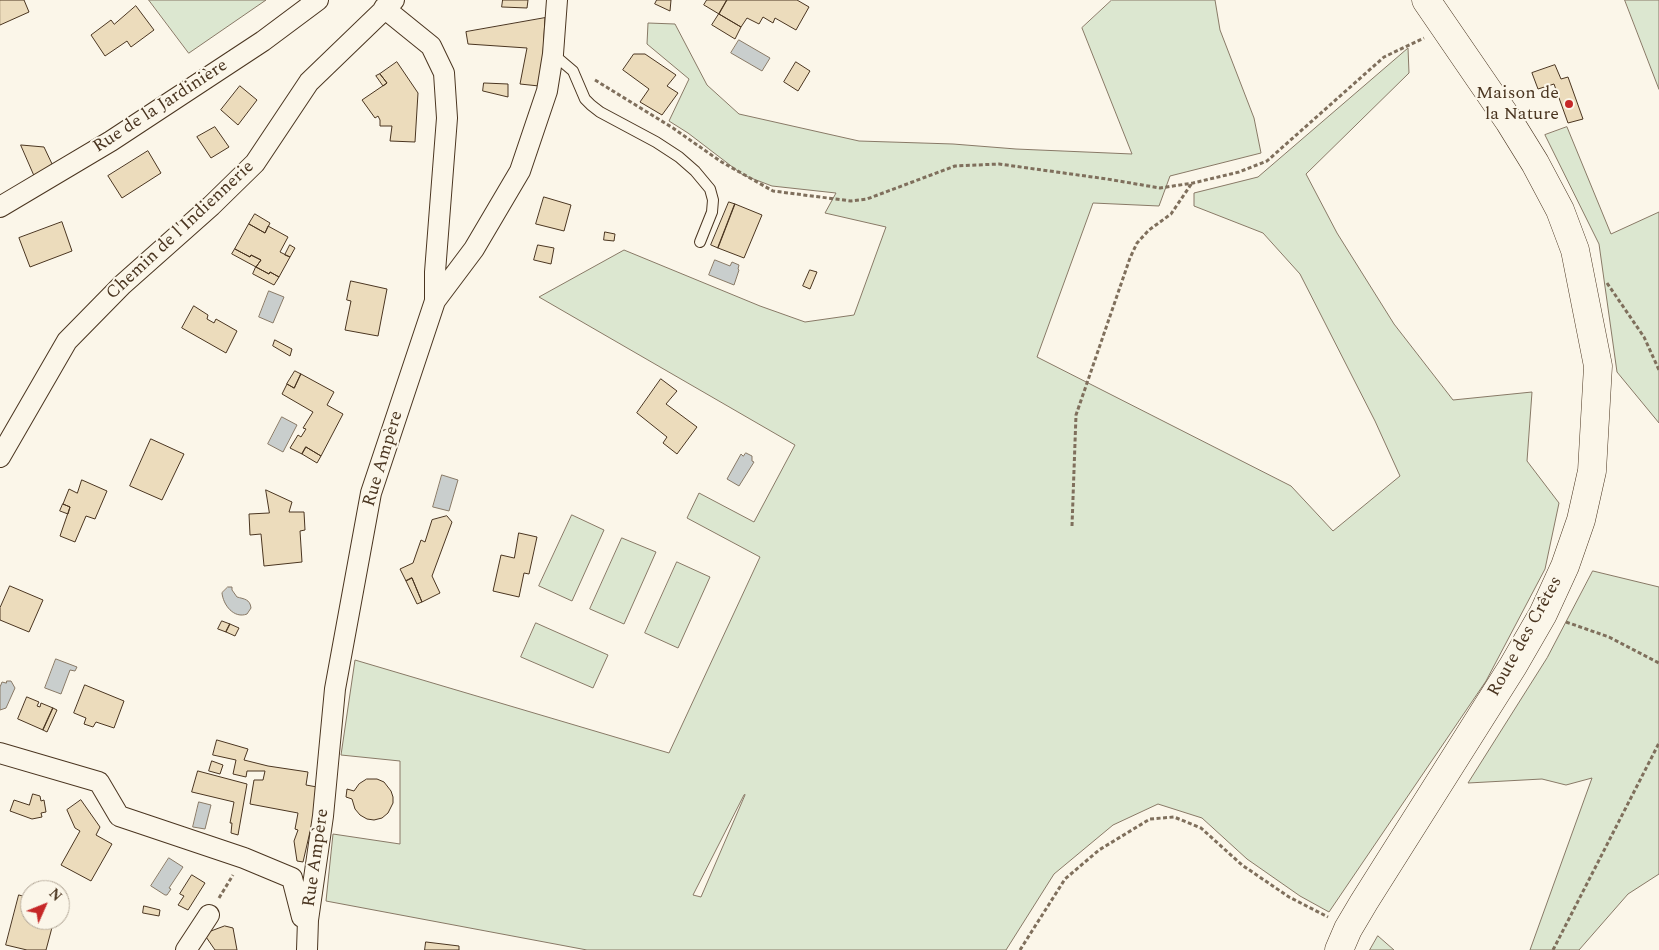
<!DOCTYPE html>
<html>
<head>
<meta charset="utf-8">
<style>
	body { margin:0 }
	#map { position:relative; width:1659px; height:950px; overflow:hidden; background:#fbf6e9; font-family:Spectral,serif }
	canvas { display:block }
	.north { position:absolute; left:20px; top:880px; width:50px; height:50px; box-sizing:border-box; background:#fbf6e9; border:1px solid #b4a999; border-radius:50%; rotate:46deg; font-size:14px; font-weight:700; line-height:20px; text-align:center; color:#4a3520 }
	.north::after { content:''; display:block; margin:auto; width:18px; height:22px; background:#c62828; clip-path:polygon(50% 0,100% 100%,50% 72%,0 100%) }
</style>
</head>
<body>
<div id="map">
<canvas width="1659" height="950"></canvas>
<div class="north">N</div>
</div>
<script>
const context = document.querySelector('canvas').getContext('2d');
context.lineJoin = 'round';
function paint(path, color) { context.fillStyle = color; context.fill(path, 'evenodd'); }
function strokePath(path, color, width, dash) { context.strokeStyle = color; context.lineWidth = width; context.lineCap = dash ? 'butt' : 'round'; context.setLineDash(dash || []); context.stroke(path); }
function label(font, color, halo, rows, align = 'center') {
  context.font = font + ' Spectral,serif'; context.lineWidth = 4; context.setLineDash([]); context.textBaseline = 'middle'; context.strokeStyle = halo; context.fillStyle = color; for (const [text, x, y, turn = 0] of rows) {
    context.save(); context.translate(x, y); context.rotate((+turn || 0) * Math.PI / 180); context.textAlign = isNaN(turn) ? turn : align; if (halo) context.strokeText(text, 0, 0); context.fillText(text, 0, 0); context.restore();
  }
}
const green = new Path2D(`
	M 149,0 L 266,0 L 189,53 Z
	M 1112,0 L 1215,0 L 1220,30 L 1254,118 L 1261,153 L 1170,176 L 1159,206 L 1093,203 L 1037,357 L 1291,486 L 1333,531 L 1400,476 L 1375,421 L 1300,274 L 1263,233 L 1194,206 L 1194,193 L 1258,177 L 1408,48 L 1409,73 L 1306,174 L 1337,233 L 1394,324 L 1453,400 L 1532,392 L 1527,461 L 1559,503 L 1545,569 L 1486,681 L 1329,912 L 1300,896 L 1247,859 L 1202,818 L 1158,804 L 1113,825 L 1054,874 L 1006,950 L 587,950 L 326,901 L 333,834 L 400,844 L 400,761 L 341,755 L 355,660 L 669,753 L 760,557 L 687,518 L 699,493 L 754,522 L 795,445 L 539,297 L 624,250 L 760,306 L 805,322 L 854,315 L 886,227 L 825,213 L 836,193 L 772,186 L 743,175 L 688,133 L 669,121 L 689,79 L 647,44 L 648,23 L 675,24 L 707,85 L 739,114 L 859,141 L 953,144 L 1016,149 L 1132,154 L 1082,28 ZM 745,795 L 701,897 L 693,895 L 744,795 Z
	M 1625,0 L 1659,0 L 1659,89 Z
	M 1567,127 L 1611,234 L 1659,212 L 1659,423 L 1617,372 L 1599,244 L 1545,135 Z
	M 572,515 L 604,530 L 572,601 L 539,586 Z
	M 622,538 L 656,552 L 624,624 L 590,609 Z
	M 677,562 L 710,577 L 678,648 L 645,633 Z
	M 1593,571 L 1659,587 L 1659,874 L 1628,894 L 1579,950 L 1530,950 L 1592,778 L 1566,785 L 1542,779 L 1468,783 L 1547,658 Z
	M 536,623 L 608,655 L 593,688 L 521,657 Z
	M 1378,936 L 1394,950 L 1370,950 Z`);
const water = new Path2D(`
	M 739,40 L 770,58 L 762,71 L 731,53 Z
	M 715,260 L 730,266 L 732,262 L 739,265 L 738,269 L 739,270 L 734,285 L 709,275 Z
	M 269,291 L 284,297 L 273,323 L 259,317 Z
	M 282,417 L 297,425 L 283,452 L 268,444 Z
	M 746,453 L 752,456 L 752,461 L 754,462 L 739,486 L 727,479 L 741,454 L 743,456 Z
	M 442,475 L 458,480 L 449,511 L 433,507 Z
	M 228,587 L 232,587 L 232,590 L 237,597 C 244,599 250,599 251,608 L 247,614 C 234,619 223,605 222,593 Z
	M 56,659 L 77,667 L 75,671 L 70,670 L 61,694 L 45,688 Z
	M 7,681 L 11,681 L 15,688 L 6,708 L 0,710 L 0,687 L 2,682 L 6,683 Z
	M 199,802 L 211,805 L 205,829 L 193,827 Z
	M 169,858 L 183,867 L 169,888 L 171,889 L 167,895 L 165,895 L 151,886 Z`);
const building = new Path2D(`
	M 0,0 L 24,0 L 29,12 L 0,25 Z
	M 503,0 L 528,0 L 527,8 L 502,7 Z
	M 657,0 L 671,0 L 670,11 L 655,4 Z
	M 707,0 L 727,0 L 719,14 L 704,5 Z
	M 727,0 L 797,0 L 809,7 L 796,30 L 775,18 L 773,23 L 763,17 L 759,24 L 747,18 L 741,27 L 719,14 Z
	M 136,6 L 154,30 L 131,47 L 127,41 L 105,56 L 91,35 L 111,20 L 114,24 Z
	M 719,14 L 741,27 L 735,39 L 712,25 Z
	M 545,18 L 542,74 L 539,86 L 520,84 L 527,48 L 468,44 L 466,32 Z
	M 634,54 L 645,54 L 676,75 L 667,86 L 678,93 L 662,115 L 640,102 L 649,89 L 623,70 Z
	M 397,62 L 418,93 L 415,142 L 390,141 L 392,126 L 380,126 L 380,120 L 378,116 L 375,118 L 362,100 L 387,83 L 380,74 Z
	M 796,62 L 810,71 L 798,91 L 784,82 Z
	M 1555,65 L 1561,79 L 1568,77 L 1583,119 L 1568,123 L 1554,84 L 1538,89 L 1532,73 Z
	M 380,74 L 387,83 L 383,86 L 376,76 Z
	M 484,83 L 508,84 L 508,97 L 483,91 Z
	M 240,86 L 257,100 L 238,125 L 221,110 Z
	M 215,127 L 229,147 L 211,158 L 197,137 Z
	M 21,145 L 44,147 L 53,166 L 35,177 Z
	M 148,151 L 161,173 L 122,198 L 108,176 Z
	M 544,197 L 571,205 L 564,231 L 536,224 Z
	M 729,202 L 735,204 L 718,248 L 711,245 Z
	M 735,204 L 762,215 L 744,258 L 718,248 Z
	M 255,214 L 270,223 L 265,233 L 249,224 Z
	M 62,222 L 72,251 L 30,267 L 19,238 Z
	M 249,224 L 265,233 L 268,226 L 288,237 L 280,252 L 290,257 L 279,277 L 270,272 L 269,274 L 256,267 L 261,260 L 251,255 L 250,257 L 235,249 Z
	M 605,232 L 615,234 L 614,241 L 604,240 Z
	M 290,245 L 295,248 L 290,257 L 285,255 Z
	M 538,245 L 554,248 L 551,264 L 534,260 Z
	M 235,249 L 250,257 L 251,255 L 261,260 L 256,267 L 232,254 Z
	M 256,267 L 269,274 L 270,272 L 279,277 L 274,285 L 253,274 Z
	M 810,270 L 817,272 L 810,289 L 803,286 Z
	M 351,281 L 387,289 L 378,336 L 345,330 L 351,301 L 347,300 Z
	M 194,306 L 208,315 L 207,319 L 214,323 L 216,319 L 237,331 L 226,353 L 182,328 Z
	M 275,340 L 292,349 L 290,356 L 273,346 Z
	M 295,371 L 301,374 L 294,388 L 287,384 Z
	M 301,374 L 334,392 L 327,405 L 343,414 L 321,456 L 306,447 L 302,454 L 290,448 L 298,435 L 301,437 L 306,429 L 303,428 L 313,412 L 282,394 L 287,384 L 294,388 Z
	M 661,379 L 677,391 L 666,404 L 697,427 L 677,454 L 663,443 L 667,437 L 637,413 Z
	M 151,439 L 184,454 L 162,500 L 130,486 Z
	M 306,447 L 321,456 L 317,463 L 302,454 Z
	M 82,480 L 107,491 L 95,519 L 86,516 L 75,542 L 60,536 L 70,507 L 63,504 L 69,489 L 77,493 Z
	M 266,490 L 292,502 L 289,512 L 304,512 L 305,530 L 300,531 L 302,562 L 264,566 L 261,534 L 250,535 L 249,514 L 269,513 Z
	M 63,504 L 70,507 L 68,514 L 60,511 Z
	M 447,516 L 452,522 L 432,576 L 440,593 L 422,602 L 412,578 L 406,581 L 400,569 L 413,563 L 421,540 L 425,542 L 432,520 Z
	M 519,533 L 537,537 L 529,574 L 524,573 L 519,597 L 493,591 L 501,555 L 514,558 Z
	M 412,578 L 422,602 L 417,604 L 406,581 Z
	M 10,586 L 43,600 L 29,632 L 0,620 L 0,608 Z
	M 222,621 L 230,624 L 226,632 L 218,629 Z
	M 230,624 L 239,628 L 235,636 L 226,632 Z
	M 85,685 L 124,701 L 114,728 L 96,722 L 93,727 L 84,724 L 86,718 L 74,713 Z
	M 27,697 L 39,702 L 37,706 L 40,707 L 41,703 L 53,708 L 43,730 L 18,719 Z
	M 53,708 L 57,710 L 47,732 L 43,730 Z
	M 217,740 L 248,749 L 244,760 L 268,766 L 308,772 L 306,785 L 317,787 L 315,810 L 303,862 L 297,861 L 294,841 L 298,830 L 295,829 L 298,813 L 250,804 L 254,780 L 263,780 L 265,771 L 247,771 L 246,777 L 233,774 L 236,760 L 213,755 Z
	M 212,761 L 223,765 L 220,774 L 209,771 Z
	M 198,771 L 247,784 L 238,835 L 231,833 L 232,823 L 230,823 L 234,802 L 192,792 Z
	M 367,779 L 377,779 L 384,782 L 391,791 L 393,797 L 393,803 L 388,813 L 382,818 L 374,820 L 367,819 L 360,815 L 355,809 L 352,799 L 346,797 L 347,789 L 354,791 L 359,784 Z
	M 33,794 L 40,796 L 41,801 L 44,800 L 46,812 L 41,813 L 42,817 L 32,819 L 10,811 L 14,800 L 29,805 Z
	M 81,800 L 100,827 L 96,835 L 112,844 L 91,881 L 61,865 L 80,831 L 75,828 L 67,810 Z
	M 192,875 L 205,883 L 188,910 L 178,905 L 184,896 L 180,894 Z
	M 19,895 L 30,898 L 30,920 L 54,920 L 46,950 L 27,950 L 6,945 Z
	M 144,906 L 160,910 L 159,916 L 143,913 Z
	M 225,926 L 233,928 L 237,950 L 215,950 L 204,934 Z
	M 426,942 L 459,946 L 459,950 L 425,950 Z`);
const path = new Path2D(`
	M 595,80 L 673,128 L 720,161 L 773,191 L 851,201 L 867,199 L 955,166 L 999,164 L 1107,179 L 1160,188 L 1193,183 L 1239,172 L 1267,161 L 1384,57 L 1424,38
	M 1607,283 L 1644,337 L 1659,370
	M 1072,526 L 1076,415 L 1130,258 L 1137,243 L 1149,230 L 1171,214 L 1192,183
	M 1566,622 L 1609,637 L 1659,663
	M 219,898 L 233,875
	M 1020,950 L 1065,879 L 1099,850 L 1150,819 L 1174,817 L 1201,828 L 1242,865 L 1289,897 L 1328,917
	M 1553,950 L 1659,743`);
const lane = new Path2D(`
	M 553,54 L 573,71 L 585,99 L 591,105 L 600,112 L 656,142 L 679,157 L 695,171 L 710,189 L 713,200 L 712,212 L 700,242`);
const street = new Path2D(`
	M 384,8 L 431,46 L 444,73 L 447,118 L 435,272 L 435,301
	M 0,207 L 111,141 L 263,41 L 318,0
	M 0,457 L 67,341 L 122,285 L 211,206 L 255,163 L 309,82 L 394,0
	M 0,753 L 99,782 L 119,816 L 244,858 L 292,878 L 302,917 L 307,920
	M 186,950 L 209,915
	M 307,950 L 308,920 L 323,816 L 335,689 L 371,493 L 435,301 L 474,249 L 520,171 L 547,91 L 553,54 L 557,0`);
const secondary = new Path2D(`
	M 1339,950 L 1348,929 L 1364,902 L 1513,666 L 1543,614 L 1565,566 L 1581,520 L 1592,471 L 1598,366 L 1575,250 L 1560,210 L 1535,163 L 1509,121 L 1426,0`);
const markers = [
	[1569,104,5,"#c62828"]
];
const poiNames = [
	["Maison de",1559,94],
	["la Nature",1559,115]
];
const streetNames = [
	["Rue de la Jardinière",161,107,-33],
	["Chemin de l'Indiennerie",181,231,-43],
	["Rue Ampère",384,459,-73],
	["Route des Crêtes",1526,637,-61],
	["Rue Ampère",317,858,-82]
];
paint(green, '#dce7d0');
strokePath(green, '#887966', 1);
paint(water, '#c9cecd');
strokePath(water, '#887966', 1);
paint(building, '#ecdcbc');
strokePath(building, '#4a3520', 1);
strokePath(lane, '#4a3520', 12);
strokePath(street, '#4a3520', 22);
strokePath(secondary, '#4a3520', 29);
strokePath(path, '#7f6f5c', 3, [4, 2.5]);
strokePath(lane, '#fbf6e9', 10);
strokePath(street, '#fbf6e9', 20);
strokePath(secondary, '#fbf6e9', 28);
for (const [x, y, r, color] of markers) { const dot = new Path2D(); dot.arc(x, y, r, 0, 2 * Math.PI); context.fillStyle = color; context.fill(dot); strokePath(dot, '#fbf6e9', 2); }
label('18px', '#4a3520', '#fbf6e9', poiNames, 'right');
label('18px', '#4a3520', '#fbf6e9', streetNames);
</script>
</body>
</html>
